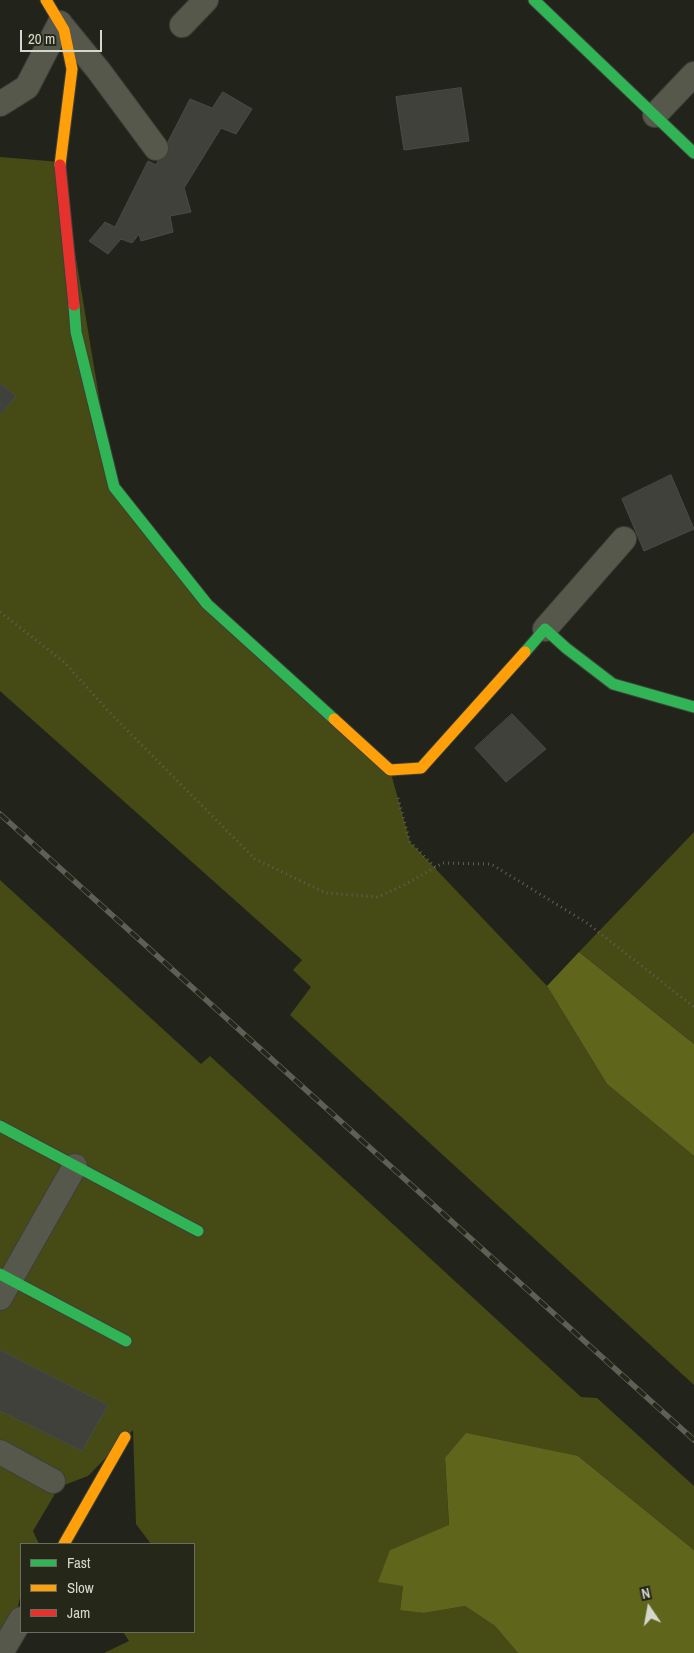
<!DOCTYPE html>
<html>
<head>
<meta charset="utf-8">
<style>
	body { margin:0 }
	#map { position:relative; width:694px; height:1653px; overflow:hidden; background:#22241c; font-family:"Archivo Narrow",sans-serif }
	canvas { display:block }
	.legend { position:absolute; left:20px; top:1543px; width:175px; height:90px; box-sizing:border-box; background:#252718; border:1px solid #6b6d60; margin:0; padding:6px 9px; list-style:none; font-size:15px; color:#d5d7cd }
	.legend li { display:flex; align-items:center; gap:10px; height:25px }
	.legend b { width:25px; border:1px solid #6b6d60 }
	.north { position:absolute; left:624px; top:1583px; width:50px; height:50px; -webkit-text-stroke:4px #252718; paint-order:stroke; rotate:348deg; font-size:14px; font-weight:700; line-height:20px; text-align:center; color:#d5d7cd }
	.north::after { content:''; display:block; margin:auto; width:18px; height:22px; background:#d5d7cd; clip-path:polygon(50% 0,100% 100%,50% 72%,0 100%) }
	.scale { position:absolute; left:20px; top:30px; width:82px; height:22px; box-sizing:border-box; border:2px solid #d5d7cd; border-top:0; padding-left:6px; font-size:15px; line-height:18px; white-space:nowrap; color:#d5d7cd; -webkit-text-stroke:4px #252718; paint-order:stroke }
</style>
</head>
<body>
<div id="map">
<canvas width="694" height="1653"></canvas>
<ul class="legend">
<li><b style="height:6px;background:#30b455"></b>Fast</li>
<li><b style="height:6px;background:#ff9f0a"></b>Slow</li>
<li><b style="height:6px;background:#e5322d"></b>Jam</li>
</ul>
<div class="north">N</div>
<div class="scale">20 m</div>
</div>
<script>
const context = document.querySelector('canvas').getContext('2d');
context.lineJoin = 'round';
function paint(path, color) { context.fillStyle = color; context.fill(path, 'evenodd'); }
function strokePath(path, color, width, dash) { context.strokeStyle = color; context.lineWidth = width; context.lineCap = dash ? 'butt' : 'round'; context.setLineDash(dash || []); context.stroke(path); }
const green = new Path2D(`
	M 0,157 L 60,162 L 114,487 L 207,604 L 390,770 L 410,842 L 547,986 L 607,1084 L 694,1156 L 694,1385 L 290,1015 L 311,987 L 293,970 L 302,960 L 0,691 Z
	M 694,832 L 694,1044 L 579,952 Z
	M 0,880 L 201,1064 L 210,1056 L 581,1397 L 597,1398 L 694,1486 L 694,1550 L 578,1456 L 445,1458 L 449,1526 L 390,1550 L 403,1586 L 400,1609 L 424,1613 L 465,1606 L 495,1626 L 518,1653 L 104,1653 L 129,1641 L 123,1632 L 194,1632 L 194,1544 L 151,1544 L 136,1524 L 133,1430 L 88,1476 L 59,1487 L 33,1531 L 39,1544 L 21,1544 C 21,1574 27,1614 0,1634 Z`);
const water = new Path2D(`
	M 579,952 L 694,1044 L 694,1156 L 607,1084 L 547,986 Z
	M 466,1433 L 578,1456 L 694,1550 L 694,1653 L 518,1653 L 495,1626 L 465,1606 L 424,1613 L 400,1610 L 403,1586 L 378,1582 L 390,1550 L 449,1525 L 445,1458 Z`);
const building = new Path2D(`
	M 461,88 L 469,141 L 404,150 L 396,97 Z
	M 223,92 L 252,109 L 236,134 L 221,128 L 184,188 L 191,212 L 170,216 L 173,232 L 141,241 L 139,234 L 132,243 L 121,239 L 108,254 L 89,241 L 105,222 L 115,227 L 148,161 L 156,165 L 190,99 L 212,108 Z
	M 0,383 L 16,396 L 0,415 Z
	M 671,475 L 694,529 L 644,551 L 622,499 Z
	M 512,714 L 546,749 L 506,782 L 475,748 Z
	M 0,1350 L 108,1405 L 82,1451 L 0,1411 Z`);
const path = new Path2D(`
	M 0,612 L 64,662 L 112,715 L 255,859 L 326,893 L 378,897 L 402,886 L 443,863 L 491,864 L 587,923 L 694,1007
	M 398,798 L 410,842 L 435,867`);
const street = new Path2D(`
	M 182,25 L 206,0
	M 63,27 L 99,71 L 156,148
	M 0,104 L 27,87 L 60,23
	M 655,115 L 694,74
	M 545,629 L 624,539
	M 0,1298 L 75,1166
	M 0,1452 L 53,1481
	M 1,1653 L 21,1619`);
const fast = new Path2D(`
	M 534,0 L 694,153
	M 74,305 L 76,332 L 114,487 L 207,604 L 334,719
	M 525,652 L 545,629 L 566,648 L 613,684 L 694,707
	M 0,1126 L 198,1231
	M 0,1274 L 126,1341`);
const slow = new Path2D(`
	M 46,0 L 64,30 L 72,69 L 60,165
	M 334,719 L 390,770 L 421,768 L 525,652
	M 64,1544 L 125,1437`);
const jam = new Path2D(`
	M 60,165 L 74,305`);
const rail = new Path2D(`
	M 0,814 L 694,1440`);
paint(green, '#464a15');
paint(water, '#60651c');
paint(building, '#40413a');
strokePath(building, '#4a4b45', 1);
strokePath(street, '#3e4039', 26);
strokePath(fast, '#3e4039', 13);
strokePath(slow, '#3e4039', 13);
strokePath(jam, '#3e4039', 13);
strokePath(path, '#606158', 3, [1, 4]);
strokePath(street, '#56584b', 24);
strokePath(fast, '#30b455', 11);
strokePath(slow, '#ff9f0a', 11);
strokePath(jam, '#e5322d', 11);
strokePath(rail, '#5e6056', 5.5);
strokePath(rail, '#252718', 4, [11]);
</script>
</body>
</html>
